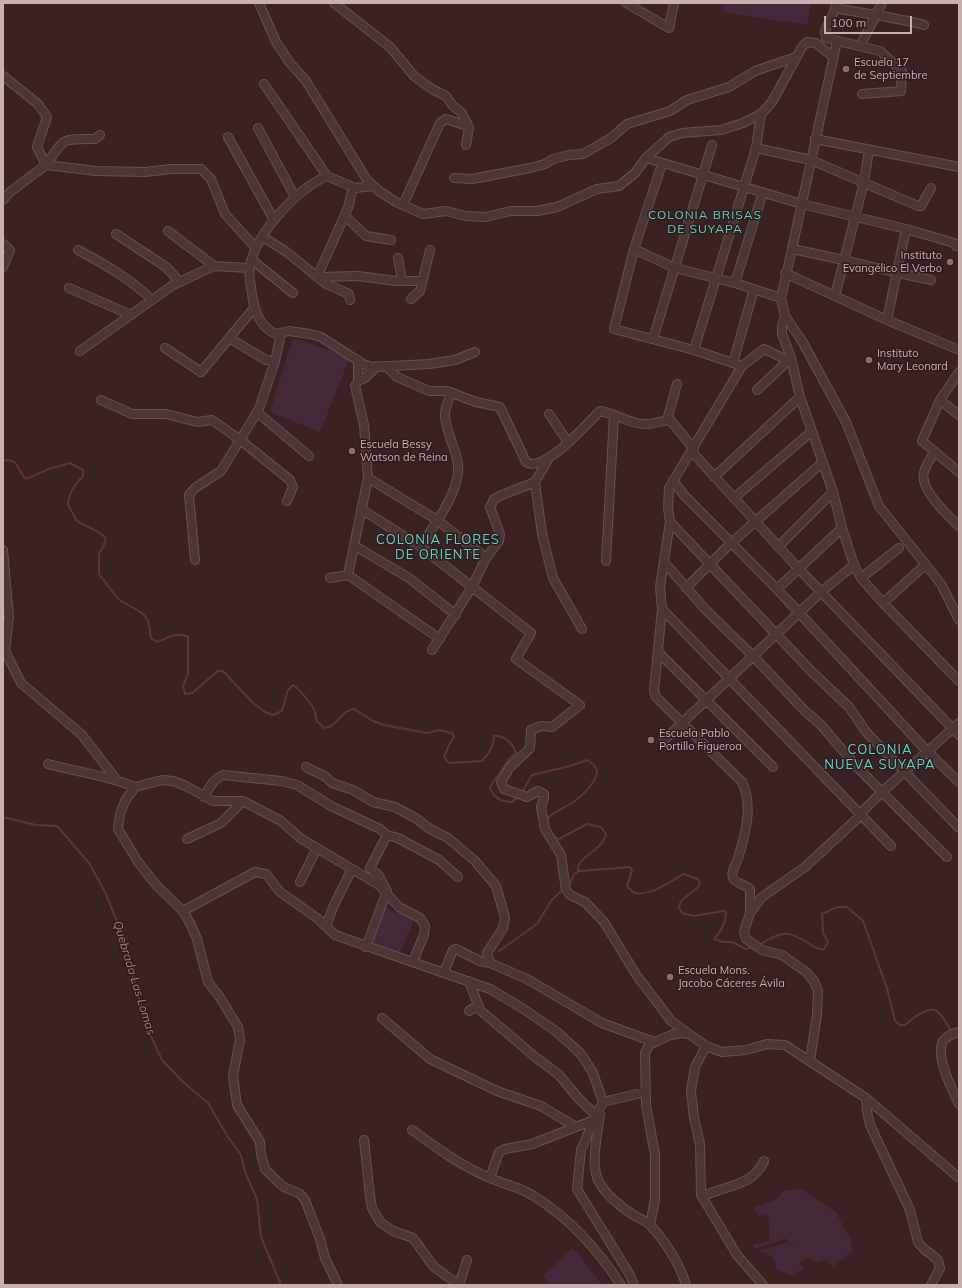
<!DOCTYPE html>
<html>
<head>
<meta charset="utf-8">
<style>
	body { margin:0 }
	#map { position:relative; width:962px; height:1288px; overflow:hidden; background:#3a2222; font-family:Mulish,sans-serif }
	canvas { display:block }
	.frame { position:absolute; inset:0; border:4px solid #c6b1b0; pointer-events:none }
	.scale { position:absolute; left:824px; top:16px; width:88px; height:18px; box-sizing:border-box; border:2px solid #c6b1b0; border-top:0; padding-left:5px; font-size:12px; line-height:14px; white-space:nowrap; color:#c6b1b0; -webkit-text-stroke:3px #2f1b1b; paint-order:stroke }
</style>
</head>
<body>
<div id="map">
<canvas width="962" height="1288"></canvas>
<div class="frame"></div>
<div class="scale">100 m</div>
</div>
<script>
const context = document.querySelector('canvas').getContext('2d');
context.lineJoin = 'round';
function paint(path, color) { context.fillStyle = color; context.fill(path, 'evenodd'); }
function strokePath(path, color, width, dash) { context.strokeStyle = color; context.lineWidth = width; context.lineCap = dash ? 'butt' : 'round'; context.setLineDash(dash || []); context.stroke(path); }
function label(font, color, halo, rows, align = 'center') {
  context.font = font + ' Mulish,sans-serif'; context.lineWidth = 3; context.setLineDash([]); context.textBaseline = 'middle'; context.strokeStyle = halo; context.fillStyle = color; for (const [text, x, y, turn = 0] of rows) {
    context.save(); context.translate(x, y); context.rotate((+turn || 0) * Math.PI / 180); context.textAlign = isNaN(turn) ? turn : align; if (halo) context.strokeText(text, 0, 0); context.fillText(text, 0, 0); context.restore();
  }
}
const green = new Path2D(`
	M 724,3 L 811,3 L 807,25 L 723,12 Z
	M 293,338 L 350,357 L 320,432 L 270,412 Z
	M 386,908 L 414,919 L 400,953 L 373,942 Z
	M 800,1188 L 836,1212 L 851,1241 L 852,1252 L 833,1267 L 825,1259 L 816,1263 L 810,1257 L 800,1262 L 804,1269 L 790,1275 L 775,1268 L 776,1263 L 772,1257 L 759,1250 L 786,1243 L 788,1245 L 797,1242 L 788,1244 L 786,1238 L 754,1249 L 753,1245 L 769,1242 L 770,1233 L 768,1215 L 758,1216 L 754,1208 L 778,1198 L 783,1191 Z
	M 573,1248 L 602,1285 L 550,1285 L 543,1275 Z`);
const stream = new Path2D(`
	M 3,461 C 19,457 17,471 26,479 L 49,469 L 70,463 L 83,470 L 83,476 C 75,484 68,493 68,505 L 77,521 L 100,533 L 106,538 L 104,545 L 99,554 L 99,574 L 118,599 L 142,613 L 148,620 L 151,638 L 157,642 C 168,638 177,631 188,637 L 188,674 L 183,686 L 185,694 L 192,693 L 218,671 L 223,671 L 253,703 L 265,712 L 273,715 L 282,711 L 288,690 L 293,685 C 298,688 314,706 315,712 C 316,715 315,718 317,721 L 324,728 C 337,728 341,710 354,709 L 373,721 L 384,725 L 427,733 L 439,730 L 452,733 L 454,737 L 449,745 L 444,757 L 449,763 L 482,761 C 489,754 494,747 494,736 C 505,735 513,744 516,753 L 510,758 L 490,787 C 493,798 501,802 512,802 L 518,797
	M 521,794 L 532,775 L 570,766 L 587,760 L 593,764 L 597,770 C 598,782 579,799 570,804 C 562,809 551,813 546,820
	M 3,817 L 36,825 L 57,826 L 89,863 L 105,892 L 121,931 L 148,1030 L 162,1060 L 182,1081 L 208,1103 L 228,1137 L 241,1155 L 245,1172 L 257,1199 L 261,1237 L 281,1285
	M 554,837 L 559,839 L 587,824 L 601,827 L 606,834 C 602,852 577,856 578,870 L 581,871 L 630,867 L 632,871 L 627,886 L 634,893 C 653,896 669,882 684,874 L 698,879 L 700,883 L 699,886 L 681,901 L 679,907 L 682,913 L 693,916 L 724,911 L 726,912 C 726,922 721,932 714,939 L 723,942 L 732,942 L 746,949 L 755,947
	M 569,886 L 574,874 L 579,871
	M 759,945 C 783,930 789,930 813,946 C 817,948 819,950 824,949 L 828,942 L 823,933 L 822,914 L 837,907 L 847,907 L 863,921 L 887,988 L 895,1021 L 900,1025 L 905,1025 C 912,1019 930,1003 939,1013 C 945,1019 947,1026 953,1032
	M 499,951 L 537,924 L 551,901 L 563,889
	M 956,1035 L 959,1039`);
const minor = new Path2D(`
	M 259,3 L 276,42 L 290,63 L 306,81 L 367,180 L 379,191 L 396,202 L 423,214 L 446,211 L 466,216 L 485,217 L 511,211 L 537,211 L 557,207 L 597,189 L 619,186 L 635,173 L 646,158 L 669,137 L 682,133 L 721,130 L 743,123 L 761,114 L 772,102 L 802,47 L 807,42 L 816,43 L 833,57
	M 334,3 L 390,47 L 414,76 L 432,89 L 446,96 L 453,106 L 461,112 L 467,123 L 464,125 L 446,119 L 440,123 L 403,205
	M 626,3 L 669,28 L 674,3
	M 838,3 L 825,31 L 826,38 L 880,51 L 902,71 L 901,91 L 862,94
	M 835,8 C 865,14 895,17 924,25
	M 837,41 L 792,249 L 781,298 L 785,316 L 802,341 L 846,422 L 879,506 L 941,584 L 959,620
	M 860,46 L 882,3
	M 3,76 L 38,104 L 47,117 L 37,147 L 46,165 C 66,137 60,139 95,139 L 100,135
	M 264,84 L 327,176
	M 258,128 L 295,197
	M 228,137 L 274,220
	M 815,139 L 959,167
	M 466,145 L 469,128 L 467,123
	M 756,148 L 811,160 L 918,206 L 921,206 L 931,188
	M 646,158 L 802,204 L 906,229 L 887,320
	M 662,164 L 634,249 L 614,329 L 694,350 L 742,366
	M 454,178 L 472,179 L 530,168 L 545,164 L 553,159 L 569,155 L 583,154 L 611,138 L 627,124 L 670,111 L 687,100 L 729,87 L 755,71 L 796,57
	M 373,186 L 355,188 L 327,176 C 297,189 255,234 250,267 C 248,275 251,286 252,294 C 254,311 260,327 276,334 L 289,331 L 310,334 L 321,337 L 363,364 L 372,367 L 429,364 L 455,360 L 475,352
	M 353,187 L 348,208 L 317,277 L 358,276 L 396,281 L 422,281
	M 3,200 L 10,192 L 46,165 L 96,171 L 145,172 L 172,169 L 201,169 L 211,179 L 225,214 L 256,248
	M 345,216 L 366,236 L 391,240
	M 906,229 L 954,243 L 956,246
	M 168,231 L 214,266
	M 116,234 L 166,267 L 180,282
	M 263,237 L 288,253 L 326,284 L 349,294 L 350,300
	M 3,244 L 10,250 L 3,267
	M 634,249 L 675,268 L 735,283 L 781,298
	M 792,249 C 839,258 885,271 931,280
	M 78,250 C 104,264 131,279 152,300
	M 398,258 L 402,281
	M 252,260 L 293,293
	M 785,273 L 887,320 L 959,350
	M 735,283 L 763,192
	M 69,288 L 131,315
	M 835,296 L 864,182 L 869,150
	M 411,299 L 420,291 L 430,250
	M 785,316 L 782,326 L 782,334 L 791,358 L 800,397 L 833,492 L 842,528 L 854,565 L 861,578 L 883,603 L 959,681
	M 229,338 L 266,360 L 275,361
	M 653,339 L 712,145
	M 165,348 L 201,372 L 254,308
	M 694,350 L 756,148 L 761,114
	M 80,351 L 173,285 L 214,266 L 249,268
	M 733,363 L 754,289
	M 386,366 L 397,377 L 429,391 L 447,391 L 476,402 L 500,407 L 526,462 C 544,474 586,424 600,411 C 614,413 628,423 643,424 C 653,425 663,419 671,421 L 694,449
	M 959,372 L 940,400 L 922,441 L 959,472
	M 358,381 L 365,378 L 377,366
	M 757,390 L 791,358
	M 101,400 L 132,414 L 166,414 L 197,422 L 212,420 L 239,439 L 290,480 L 293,487 L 287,501
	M 940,400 L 959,415
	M 257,412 L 309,456
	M 549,414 L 568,442
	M 667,420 L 677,384
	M 934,452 C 931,458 926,465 924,472 C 919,489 948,516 959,526
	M 690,455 L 693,453 L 798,568 L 959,735
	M 548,460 L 535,482 L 542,534 L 553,578 L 582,629
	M 714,477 L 800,397
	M 368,478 L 437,520 L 486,558
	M 673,480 L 683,494 L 777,589 L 927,751 L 959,782
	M 535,482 L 502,495 L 494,499 L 490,507 L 500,534 L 499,541 L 486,558 L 472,587 L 531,633 L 516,659 L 580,705 L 552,727 L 541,726 L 531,730 L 530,748 L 510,767 L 501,782 L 504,789 L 527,797 L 538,791 L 544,794 L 544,798 L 541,807 L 545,829 L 561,855 L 566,890 L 570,895 L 585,902 L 604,922 L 637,976 L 657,1002 L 671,1021 L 689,1034
	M 734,498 L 811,432
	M 361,509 L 421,547 L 472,587 L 432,650
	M 670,522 L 812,672 L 849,707 L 867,733 L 959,828
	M 355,546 L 409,578 L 456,615
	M 421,547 C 434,524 454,501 458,473 C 460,453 445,434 445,414 C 445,407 449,400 451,393
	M 778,547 L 833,492
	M 3,550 L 9,617 L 5,651 L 21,683 L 82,735 L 115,778
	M 195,560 L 189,495 L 195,488 L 221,471 L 259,409 L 275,361 L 281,334
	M 606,561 L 614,416
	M 664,562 L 705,609 L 753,656 L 804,710 L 821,725 L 856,766 L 947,857
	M 348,575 L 368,478 L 364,425 L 355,386 L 358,381 L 358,360
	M 348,575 L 440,639
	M 330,578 L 348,575
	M 861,578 L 899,548
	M 686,588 L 731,543 L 823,462
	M 777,589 L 842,528
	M 883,603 L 925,565
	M 662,609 L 891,846
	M 659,653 L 773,767
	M 664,740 L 821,592 L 854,565
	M 48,764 C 77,772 107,775 135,787
	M 306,767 L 326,777 L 332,783 L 353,790 L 373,802 L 395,807 L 417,819 L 430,829 L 448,838 L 475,861 L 496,886 L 505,917 L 503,928 L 487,953 L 490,963 L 527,979 L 602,1023 L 654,1042
	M 204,797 C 210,787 212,780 223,775 L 281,781 L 297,785 L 331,806 L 380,829 L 387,835 L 398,838 L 439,860 L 458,877
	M 187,839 L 221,823 L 243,801
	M 300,882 L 317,848
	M 183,911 L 255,872 L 266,874 L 280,892 L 317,918 L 335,935 L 490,989 L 522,1008 L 557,1032 L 581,1054 L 593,1073 L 603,1102
	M 750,913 L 750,889 C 746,885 735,883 733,878 C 730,872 738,861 739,855 C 746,832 753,804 742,782 L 656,697 L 654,691 L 662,609 L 660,587 L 670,522 L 668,508 L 669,488 L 742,366 L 764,349 L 789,361
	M 326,926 L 334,905 L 352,869
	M 366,947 L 387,891 L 379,876 L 370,868 L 387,835
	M 444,972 L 453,950 L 456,949 L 480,961 L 490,963
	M 469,981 L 480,1010 L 534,1056 L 559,1075 L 579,1099 L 596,1115
	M 469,1011 L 478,1005
	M 382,1018 L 430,1059 L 497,1091 L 541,1106 L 576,1127
	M 959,1032 C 953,1034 947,1035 943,1041 C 935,1056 952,1090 959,1104
	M 706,1046 L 695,1067 L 691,1091 L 694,1118 L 700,1144 L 701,1195 L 737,1255 L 763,1285
	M 810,1060 L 817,1015 L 818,991 L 814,981 L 806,972 L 782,955 L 762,950 L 746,939 L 744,931 L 750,913 L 762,897 L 805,867 L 859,817 L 863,811 L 883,791 L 959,723
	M 866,1098 L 867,1111 L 870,1125 L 910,1210 L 918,1242 L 923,1248 L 938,1260 L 940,1268 L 931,1285
	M 600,1114 C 598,1131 592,1157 596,1174 C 600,1191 621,1207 635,1216 C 640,1219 647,1221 650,1225 C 664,1239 681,1266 686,1285
	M 412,1130 C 437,1148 461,1166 490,1178 C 503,1184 520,1187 532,1195 C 570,1218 597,1249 621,1285
	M 364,1140 L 370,1196 L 372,1208 L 380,1222 L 393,1231 L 413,1238 L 434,1267 L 459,1285
	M 490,1178 L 499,1152 L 505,1149 L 532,1144 L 594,1120
	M 702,1197 C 727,1184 751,1188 764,1161
	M 650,1225 L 655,1199 L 655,1155 L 646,1105 L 645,1053 L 649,1045 L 657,1041 L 671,1035 L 680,1033 L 689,1034 L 706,1046 L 722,1052 L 746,1050 L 767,1044 L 785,1045 L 866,1098 L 959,1178
	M 338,1285 L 325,1258 L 320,1239 L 305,1200 L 300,1194 L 284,1187 L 278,1182 L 265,1169 L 261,1155 L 260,1142 L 237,1105 L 233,1076 L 240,1040 L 238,1027 L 219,996 L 208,982 L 197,939 L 190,923 L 183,911 L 157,886 L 138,862 L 118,829 L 120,814 L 125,801 L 135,787 L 162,780 L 173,781 L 186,786 L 213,801 L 243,801 L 281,821 L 300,838 L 379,885 L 399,907 L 420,918 L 425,926 L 424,935 L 413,961
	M 459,1285 L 467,1260
	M 634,1285 L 630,1275 L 577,1189 L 581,1150 L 596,1115 L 603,1102 L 645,1092`);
const markers = [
	[846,69,4,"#8d6e63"],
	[950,262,4,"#8d6e63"],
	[869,360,4,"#8d6e63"],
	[352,451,4,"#8d6e63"],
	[651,740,4,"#8d6e63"],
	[670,977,4,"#8d6e63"]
];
const poiNames = [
	["Escuela 17",854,63],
	["de Septiembre",854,76],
	["Instituto",942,256,"right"],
	["Evangélico El Verbo",942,269,"right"],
	["Instituto",877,354],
	["Mary Leonard",877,367],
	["Escuela Bessy",360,445],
	["Watson de Reina",360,458],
	["Escuela Pablo",659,734],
	["Portillo Figueroa",659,747],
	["Escuela Mons.",678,971],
	["Jacobo Cáceres Ávila",678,984]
];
const neighbourhoodNames = [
	["COLONIA BRISAS",705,215],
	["DE SUYAPA",705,229]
];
const waterNames = [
	["Quebrada Las Lomas",134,978,73]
];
const quarterNames = [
	["COLONIA FLORES",438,540],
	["DE ORIENTE",438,555],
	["COLONIA",880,750],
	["NUEVA SUYAPA",880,765]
];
paint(green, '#432a39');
strokePath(stream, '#603433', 2);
strokePath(minor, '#655150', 10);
strokePath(minor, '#4a3635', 8);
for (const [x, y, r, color] of markers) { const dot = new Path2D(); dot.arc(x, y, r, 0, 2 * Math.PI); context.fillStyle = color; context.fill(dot); strokePath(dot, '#2f1b1b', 1.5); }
label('11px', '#c6b1b0', '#2f1b1b', poiNames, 'left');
context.letterSpacing = '1px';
label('12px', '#5dd4c6', '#2f1b1b', neighbourhoodNames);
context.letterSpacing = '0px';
label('italic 12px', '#af7978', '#2f1b1b', waterNames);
context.letterSpacing = '1px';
label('13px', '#5dd4c6', '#2f1b1b', quarterNames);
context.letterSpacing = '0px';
</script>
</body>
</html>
